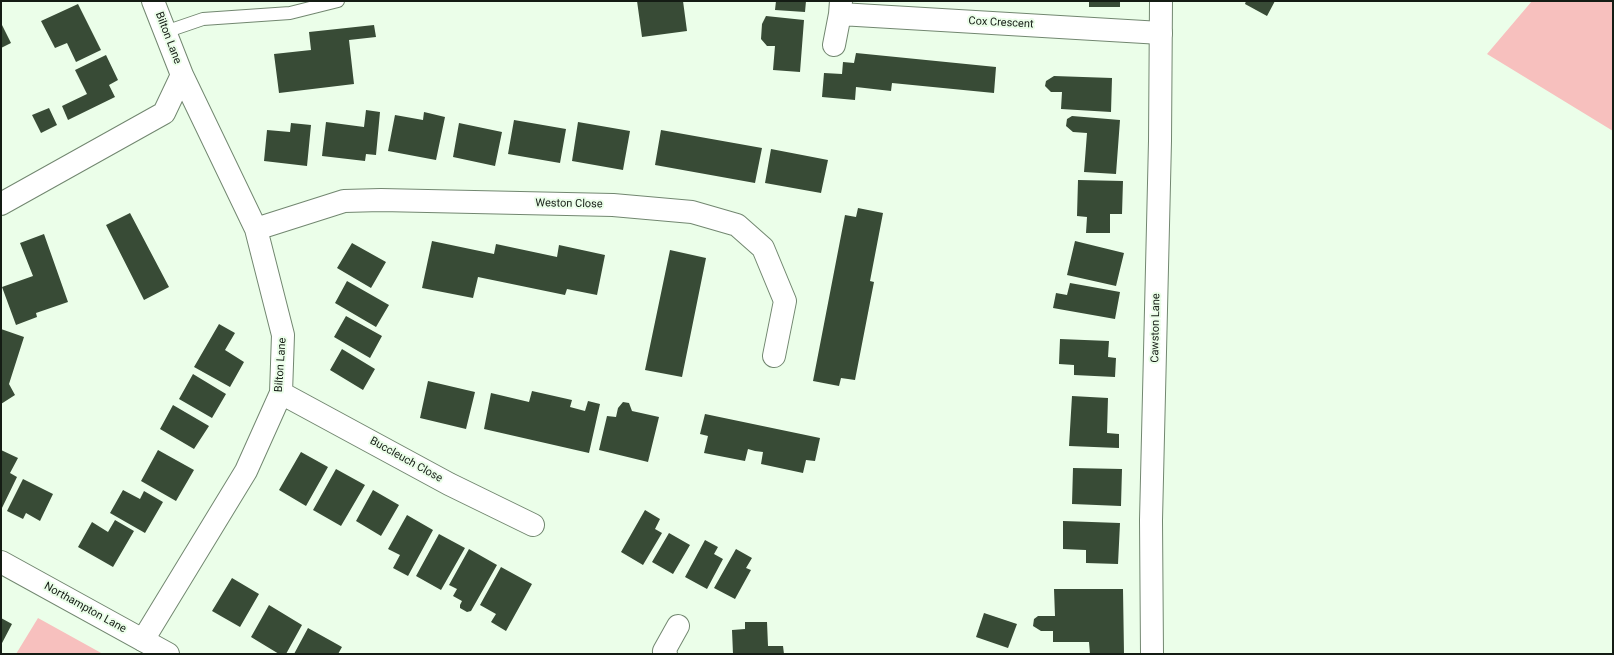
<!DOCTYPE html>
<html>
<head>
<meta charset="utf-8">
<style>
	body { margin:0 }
	#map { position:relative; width:1614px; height:655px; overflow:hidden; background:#ebfee9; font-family:Roboto,sans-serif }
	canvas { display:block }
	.frame { position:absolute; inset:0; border:2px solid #141c14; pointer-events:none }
</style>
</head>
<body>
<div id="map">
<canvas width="1614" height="655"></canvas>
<div class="frame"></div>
</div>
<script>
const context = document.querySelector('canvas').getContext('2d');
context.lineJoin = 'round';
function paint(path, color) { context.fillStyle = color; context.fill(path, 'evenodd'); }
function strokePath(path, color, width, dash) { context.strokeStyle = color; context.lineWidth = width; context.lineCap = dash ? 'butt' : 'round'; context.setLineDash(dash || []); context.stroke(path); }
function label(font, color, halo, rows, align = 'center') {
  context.font = font + ' Roboto,sans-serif'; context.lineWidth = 4; context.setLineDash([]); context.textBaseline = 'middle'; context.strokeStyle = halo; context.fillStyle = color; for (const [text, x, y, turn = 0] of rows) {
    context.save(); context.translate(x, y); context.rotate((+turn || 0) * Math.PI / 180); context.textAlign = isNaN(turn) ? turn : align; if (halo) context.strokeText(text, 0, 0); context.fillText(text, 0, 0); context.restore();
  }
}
const green = new Path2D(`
	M 1532,1 L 1613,1 L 1613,131 L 1487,54 Z
	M 38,618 L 103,654 L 16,654 Z`);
const building = new Path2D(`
	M 637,1 L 683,1 L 687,31 L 642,37 Z
	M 776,1 L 806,1 L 805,12 L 775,10 Z
	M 1089,1 L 1120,1 L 1120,7 L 1089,7 Z
	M 1246,1 L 1275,1 L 1267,16 L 1245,4 Z
	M 78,4 L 101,50 L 76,62 L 67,43 L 55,48 L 41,21 Z
	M 766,16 L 804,20 L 800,72 L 773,70 L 775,46 L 767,46 L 761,39 L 762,24 Z
	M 1,23 L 11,43 L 1,48 Z
	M 374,25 L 376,37 L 349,40 L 354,84 L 279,93 L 274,54 L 311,50 L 309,32 Z
	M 856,53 L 996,67 L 994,93 L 892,83 L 891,91 L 856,87 L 855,100 L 822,97 L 824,73 L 842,74 L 843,62 L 854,63 Z
	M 106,55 L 118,80 L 109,85 L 115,97 L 68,120 L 62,106 L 87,94 L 75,70 Z
	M 1054,76 L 1112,78 L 1111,112 L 1061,109 L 1062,92 L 1051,92 L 1045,86 L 1046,81 Z
	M 49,108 L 57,125 L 41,133 L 32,115 Z
	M 366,110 L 380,112 L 376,155 L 366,154 L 365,161 L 322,156 L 326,122 L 364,127 Z
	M 424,112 L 445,117 L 436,160 L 388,151 L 395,115 L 423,120 Z
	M 1072,116 L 1120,120 L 1116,174 L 1084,172 L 1087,133 L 1073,132 L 1066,126 L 1067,119 Z
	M 514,120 L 566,129 L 560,163 L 508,154 Z
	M 578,122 L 630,131 L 623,170 L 572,161 Z
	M 291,123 L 311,125 L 307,166 L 264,161 L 267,130 L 290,132 Z
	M 459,123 L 502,132 L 495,166 L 453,157 Z
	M 661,130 L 762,148 L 755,183 L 655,165 Z
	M 771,149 L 828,160 L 821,193 L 765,183 Z
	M 1078,180 L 1123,181 L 1122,214 L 1110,214 L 1110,233 L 1086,233 L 1087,217 L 1077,216 Z
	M 858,208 L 883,213 L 870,281 L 874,282 L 855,380 L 841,378 L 839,386 L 813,381 L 845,215 L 856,217 Z
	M 130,213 L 169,287 L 144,300 L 106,225 Z
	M 44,234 L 68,302 L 36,313 L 37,317 L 16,325 L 2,287 L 33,276 L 20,243 Z
	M 432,241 L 494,254 L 496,244 L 557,257 L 559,245 L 605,255 L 597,295 L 567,289 L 565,295 L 478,277 L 473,298 L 422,288 Z
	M 1075,241 L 1124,253 L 1116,286 L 1067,275 Z
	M 352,243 L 386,262 L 371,288 L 337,268 Z
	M 670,250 L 706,258 L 682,377 L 645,370 Z
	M 347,281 L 389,305 L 376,327 L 335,303 Z
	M 1070,283 L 1120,292 L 1115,319 L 1053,308 L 1056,293 L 1067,295 Z
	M 346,316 L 382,336 L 370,358 L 334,337 Z
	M 219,324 L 235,333 L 225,350 L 244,362 L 230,387 L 194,367 Z
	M 1,329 L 24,337 L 9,384 L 15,395 L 1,404 Z
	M 1060,339 L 1109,341 L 1108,357 L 1116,358 L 1115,377 L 1074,375 L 1074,365 L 1059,364 Z
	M 342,349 L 375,369 L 363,390 L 330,370 Z
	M 193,374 L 226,394 L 212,418 L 179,399 Z
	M 428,381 L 475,392 L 466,429 L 420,418 Z
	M 532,391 L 572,400 L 570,407 L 585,411 L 588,401 L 600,404 L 589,453 L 484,429 L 491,393 L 529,402 Z
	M 1072,396 L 1108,398 L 1107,433 L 1119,434 L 1119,448 L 1069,446 Z
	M 623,402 L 629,403 L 632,411 L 659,417 L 648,462 L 599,450 L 607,416 L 616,417 L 618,408 Z
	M 173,405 L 209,426 L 194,449 L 160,429 Z
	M 705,414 L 820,438 L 815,461 L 806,460 L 803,473 L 761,464 L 763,452 L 755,451 L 748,449 L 745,461 L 704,453 L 708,436 L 700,434 Z
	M 1,450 L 18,458 L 10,473 L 17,477 L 1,510 Z
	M 158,450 L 194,470 L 176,501 L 141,481 Z
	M 301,452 L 328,467 L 306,506 L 279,490 Z
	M 1073,468 L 1122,469 L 1121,506 L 1072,504 Z
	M 336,469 L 365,485 L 341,526 L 313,510 Z
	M 23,479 L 53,494 L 40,521 L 26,513 L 23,519 L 7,511 Z
	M 123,490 L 140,499 L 144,491 L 163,502 L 145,533 L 110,513 Z
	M 373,490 L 399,505 L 381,536 L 356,521 Z
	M 645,510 L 660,519 L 655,529 L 662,533 L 643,565 L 621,552 Z
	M 407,515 L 433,530 L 408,576 L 393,568 L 400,555 L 388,549 Z
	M 115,520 L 134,531 L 113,567 L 78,547 L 92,522 L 108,532 Z
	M 1063,521 L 1120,523 L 1118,564 L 1086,563 L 1086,550 L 1063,549 Z
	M 669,533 L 690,545 L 673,574 L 652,562 Z
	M 439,534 L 465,548 L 441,590 L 416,576 Z
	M 705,540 L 718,547 L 714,554 L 723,559 L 707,589 L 685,577 Z
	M 469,549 L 497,565 L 471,611 L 467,612 L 460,608 L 460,605 L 462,601 L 453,596 L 457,589 L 449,585 Z
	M 736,549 L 752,558 L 746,568 L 751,570 L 735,599 L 714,588 Z
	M 501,567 L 532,584 L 506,631 L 491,622 L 496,614 L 480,605 Z
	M 232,578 L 259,594 L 240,627 L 212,611 Z
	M 1054,589 L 1123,589 L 1124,654 L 1090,654 L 1089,642 L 1053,642 L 1053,631 L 1041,631 L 1033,626 L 1034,619 L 1038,616 L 1055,616 Z
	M 269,605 L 302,625 L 286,654 L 279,654 L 251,637 Z
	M 984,613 L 1017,624 L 1008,648 L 976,637 Z
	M 1,618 L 12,624 L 1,645 Z
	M 745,622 L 767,622 L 768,646 L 783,646 L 784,654 L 733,654 L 732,630 L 745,629 Z
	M 308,628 L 342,647 L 338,654 L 294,654 Z`);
const lane = new Path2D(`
	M 165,32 L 203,19 L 290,13 L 338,1`);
const street = new Path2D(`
	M 840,14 L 1161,33
	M 834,45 L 840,14 L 841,1
	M 1,204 L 164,113 L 182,75 L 153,1
	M 256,229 L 344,201 L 381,200 L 613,205 L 692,212 L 737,225 L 763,248 L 785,301 L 774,356
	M 281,393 L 449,484 L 533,525
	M 143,640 L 246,471 L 281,393 L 283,335 L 256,229 L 182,75
	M 666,654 L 664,651 L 678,626`);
const secondary = new Path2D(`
	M 1,562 L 168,654
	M 1152,654 L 1151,520 L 1160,141 L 1161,1`);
const streetNames = [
	["Cox Crescent",1001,23,3],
	["Bilton Lane",168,38,69],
	["Weston Close",569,204,1],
	["Cawston Lane",1156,328,-89],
	["Bilton Lane",281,365,-86],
	["Buccleuch Close",406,460,29],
	["Northampton Lane",85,608,29]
];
paint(green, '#f7c0be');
paint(building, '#384b36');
strokePath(lane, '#728770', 14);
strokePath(street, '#728770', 24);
strokePath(secondary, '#728770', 24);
strokePath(lane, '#fff', 12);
strokePath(street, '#fff', 22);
strokePath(secondary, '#fff', 22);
label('11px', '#141c14', '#ebfee9', streetNames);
</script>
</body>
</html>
